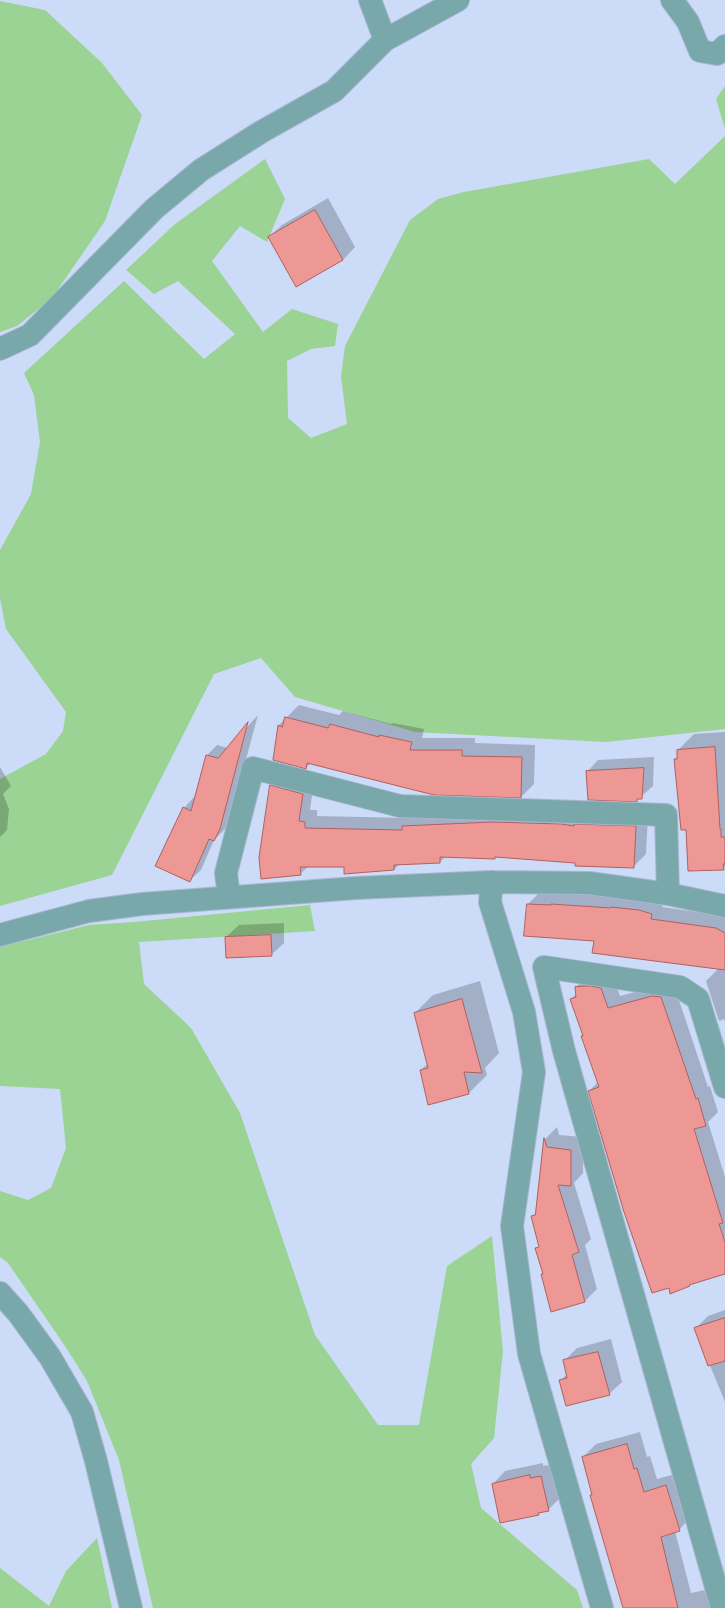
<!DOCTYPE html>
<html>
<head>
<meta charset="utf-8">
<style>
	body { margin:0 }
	canvas { display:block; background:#ccdbf7 }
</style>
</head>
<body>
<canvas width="725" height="1608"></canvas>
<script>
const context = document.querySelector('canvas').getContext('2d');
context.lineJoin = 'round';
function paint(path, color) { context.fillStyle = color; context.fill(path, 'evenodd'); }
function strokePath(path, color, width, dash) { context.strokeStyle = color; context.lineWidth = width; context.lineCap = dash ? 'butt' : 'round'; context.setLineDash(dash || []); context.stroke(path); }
const green = new Path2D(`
	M 0,1 L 45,10 L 102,63 L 142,115 L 105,221 L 52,298 L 17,326 L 0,332 Z
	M 725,86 L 725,129 L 716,99 Z
	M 725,136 L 725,729 L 606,742 L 415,732 L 295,697 L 261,658 L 214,674 L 112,875 L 0,906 L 0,779 L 46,754 L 63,731 L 66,712 L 6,629 L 0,598 L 0,550 L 31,494 L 40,442 L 34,395 L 24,373 L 124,281 L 204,359 L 235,334 L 178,281 L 154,294 L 126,270 L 175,224 L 265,159 L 285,199 L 267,242 L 240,226 L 212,261 L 263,332 L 292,309 L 338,324 L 335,346 L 311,349 L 287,361 L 288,418 L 311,438 L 347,424 L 341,376 L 345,346 L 410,220 L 438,199 L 464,192 L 649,159 L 675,184 Z
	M 310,905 L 315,931 L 139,942 L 144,984 L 191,1028 L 240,1113 L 315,1335 L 378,1425 L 419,1425 L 447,1266 L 492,1236 L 503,1351 L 494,1438 L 471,1464 L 481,1508 L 577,1590 L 583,1608 L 153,1608 L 119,1460 L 87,1381 L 67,1349 L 8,1263 L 0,1257 L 0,1191 L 28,1200 L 51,1188 L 66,1148 L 60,1089 L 0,1086 L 0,947 L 89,925 L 134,922 Z
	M 97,1538 L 112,1608 L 0,1608 L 0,1568 L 49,1606 L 66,1571 Z`);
const shadow = new Path2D(`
	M 328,198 L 355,247 L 343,260 L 269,237 L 282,225 Z
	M 299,705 L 339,715 L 343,711 L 391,724 L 393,723 L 424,729 L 422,738 L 475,738 L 475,743 L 535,745 L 534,784 L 521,797 L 311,763 L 306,768 L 274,760 L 279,725 Z
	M 258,715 L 230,818 L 224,830 L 214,840 L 201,870 L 190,880 L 184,808 L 194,797 L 196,798 L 207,755 L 217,745 L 228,748 Z
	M 725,732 L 725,867 L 723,869 L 687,829 L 675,759 L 678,757 L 678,750 L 694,734 Z
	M 654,757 L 653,786 L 637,800 L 587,772 L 598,760 Z
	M 0,767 L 11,786 L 3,794 L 9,809 L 7,830 L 0,837 Z
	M 283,773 L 314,782 L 310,810 L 317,810 L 317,816 L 411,818 L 415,814 L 648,815 L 646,854 L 633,867 L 496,856 L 494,858 L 445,857 L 440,862 L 399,864 L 394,870 L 345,866 L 309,866 L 300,874 L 271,786 Z
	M 540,892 L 564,892 L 663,902 L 662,907 L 725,916 L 725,1022 L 724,1019 L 719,1021 L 706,981 L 719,968 L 595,940 L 525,935 L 528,904 Z
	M 284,923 L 284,943 L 271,955 L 226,937 L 239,925 Z
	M 588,975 L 613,976 L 620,996 L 665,984 L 674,985 L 708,1087 L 710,1086 L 718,1112 L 708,1122 L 725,1177 L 725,1273 L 691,1284 L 689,1286 L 589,1091 L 598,1082 L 582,1037 L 584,1035 L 571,999 L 577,993 L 576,987 Z
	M 480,981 L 499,1053 L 485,1068 L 487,1075 L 469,1093 L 429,1104 L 421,1070 L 428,1063 L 415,1013 L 433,995 Z
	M 557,1127 L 559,1135 L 583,1137 L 583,1173 L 574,1183 L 591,1239 L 585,1245 L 597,1289 L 585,1301 L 542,1275 L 544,1273 L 537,1248 L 540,1245 L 532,1216 L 537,1212 L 545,1139 Z
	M 725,1310 L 725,1402 L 695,1329 L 708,1316 Z
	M 611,1339 L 622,1382 L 609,1394 L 560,1381 L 567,1374 L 564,1361 L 577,1348 Z
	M 640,1432 L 647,1457 L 650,1456 L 657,1479 L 679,1473 L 692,1516 L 679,1530 L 675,1531 L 691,1593 L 719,1587 L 722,1608 L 624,1608 L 591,1495 L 593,1494 L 583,1457 L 596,1444 Z
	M 543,1463 L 543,1466 L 554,1464 L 561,1497 L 548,1510 L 541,1511 L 538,1514 L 493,1484 L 505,1471 Z`);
const building = new Path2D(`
	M 315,210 L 343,260 L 296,287 L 268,237 Z
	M 285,717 L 328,728 L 330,724 L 379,737 L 379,735 L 412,742 L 410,750 L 462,750 L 462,756 L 522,757 L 521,798 L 434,795 L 307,763 L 306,769 L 273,760 L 278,725 L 282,727 Z
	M 248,722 L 220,829 L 214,841 L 209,839 L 190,882 L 155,866 L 183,807 L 191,811 L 206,755 L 218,758 Z
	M 715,747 L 720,829 L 721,829 L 721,837 L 725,837 L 725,864 L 723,864 L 724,870 L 688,871 L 686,830 L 681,830 L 674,759 L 677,759 L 677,750 Z
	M 644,768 L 642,799 L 637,799 L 637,802 L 588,800 L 586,771 Z
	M 270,785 L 303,794 L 299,821 L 305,822 L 305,828 L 402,830 L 402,826 L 492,822 L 561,824 L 574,826 L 574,824 L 636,826 L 634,868 L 575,866 L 575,863 L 495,857 L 495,859 L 440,857 L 440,863 L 394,865 L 394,870 L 344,874 L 344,867 L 300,867 L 301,875 L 261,879 L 259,858 Z
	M 527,904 L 551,905 L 551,904 L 611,908 L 611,907 L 639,910 L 652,914 L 651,919 L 716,928 L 725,933 L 725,970 L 592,953 L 594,941 L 524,936 Z
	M 271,935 L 272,956 L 226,958 L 225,937 Z
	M 590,986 L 601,988 L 608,1008 L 652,996 L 661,997 L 696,1099 L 698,1098 L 706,1126 L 694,1129 L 723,1223 L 719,1224 L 725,1242 L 725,1274 L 689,1285 L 690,1286 L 670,1294 L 669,1288 L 652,1293 L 624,1212 L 588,1091 L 599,1087 L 581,1036 L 583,1036 L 570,999 L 576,997 L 575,987 Z
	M 462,999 L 482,1073 L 464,1072 L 469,1094 L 428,1105 L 420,1070 L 428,1068 L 414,1013 Z
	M 544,1138 L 547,1147 L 571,1150 L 571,1186 L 558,1185 L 579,1252 L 572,1255 L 585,1302 L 551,1312 L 541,1274 L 543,1274 L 535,1248 L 539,1247 L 531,1216 L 535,1215 Z
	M 725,1318 L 725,1361 L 708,1366 L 694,1328 Z
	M 598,1352 L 610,1395 L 566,1406 L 559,1380 L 567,1378 L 563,1360 Z
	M 627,1444 L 634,1469 L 637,1468 L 644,1492 L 666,1485 L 680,1531 L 661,1537 L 678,1608 L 623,1608 L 590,1495 L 592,1495 L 582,1457 Z
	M 530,1475 L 530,1478 L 541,1476 L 549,1511 L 538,1513 L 539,1515 L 500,1523 L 492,1484 Z`);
const minor = new Path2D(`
	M 672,0 L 688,22 L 700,51 L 717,54 L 725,46
	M 385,40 L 458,0
	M 0,349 L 30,335 L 154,209 L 201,170 L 261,132 L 334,91 L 385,40 L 370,0
	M 492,882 L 490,902 L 524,1012 L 534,1072 L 512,1226 L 529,1354 L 602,1608
	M 229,897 L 226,873 L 253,768 L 400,806 L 666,815 L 668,894
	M 0,935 L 89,911 L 142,904 L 356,888 L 492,882 L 589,883 L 668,894 L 725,906
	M 0,1293 L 18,1313 L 50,1357 L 82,1412 L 96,1461 L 131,1608
	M 722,1608 L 564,1051 L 544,967 L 680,987 L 698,999 L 725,1087`);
paint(green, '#9ad393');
paint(shadow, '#0003');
paint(building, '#ee9895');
strokePath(building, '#b0605f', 1);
strokePath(minor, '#a8b6d2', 24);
strokePath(minor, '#79a8ab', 22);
</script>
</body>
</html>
